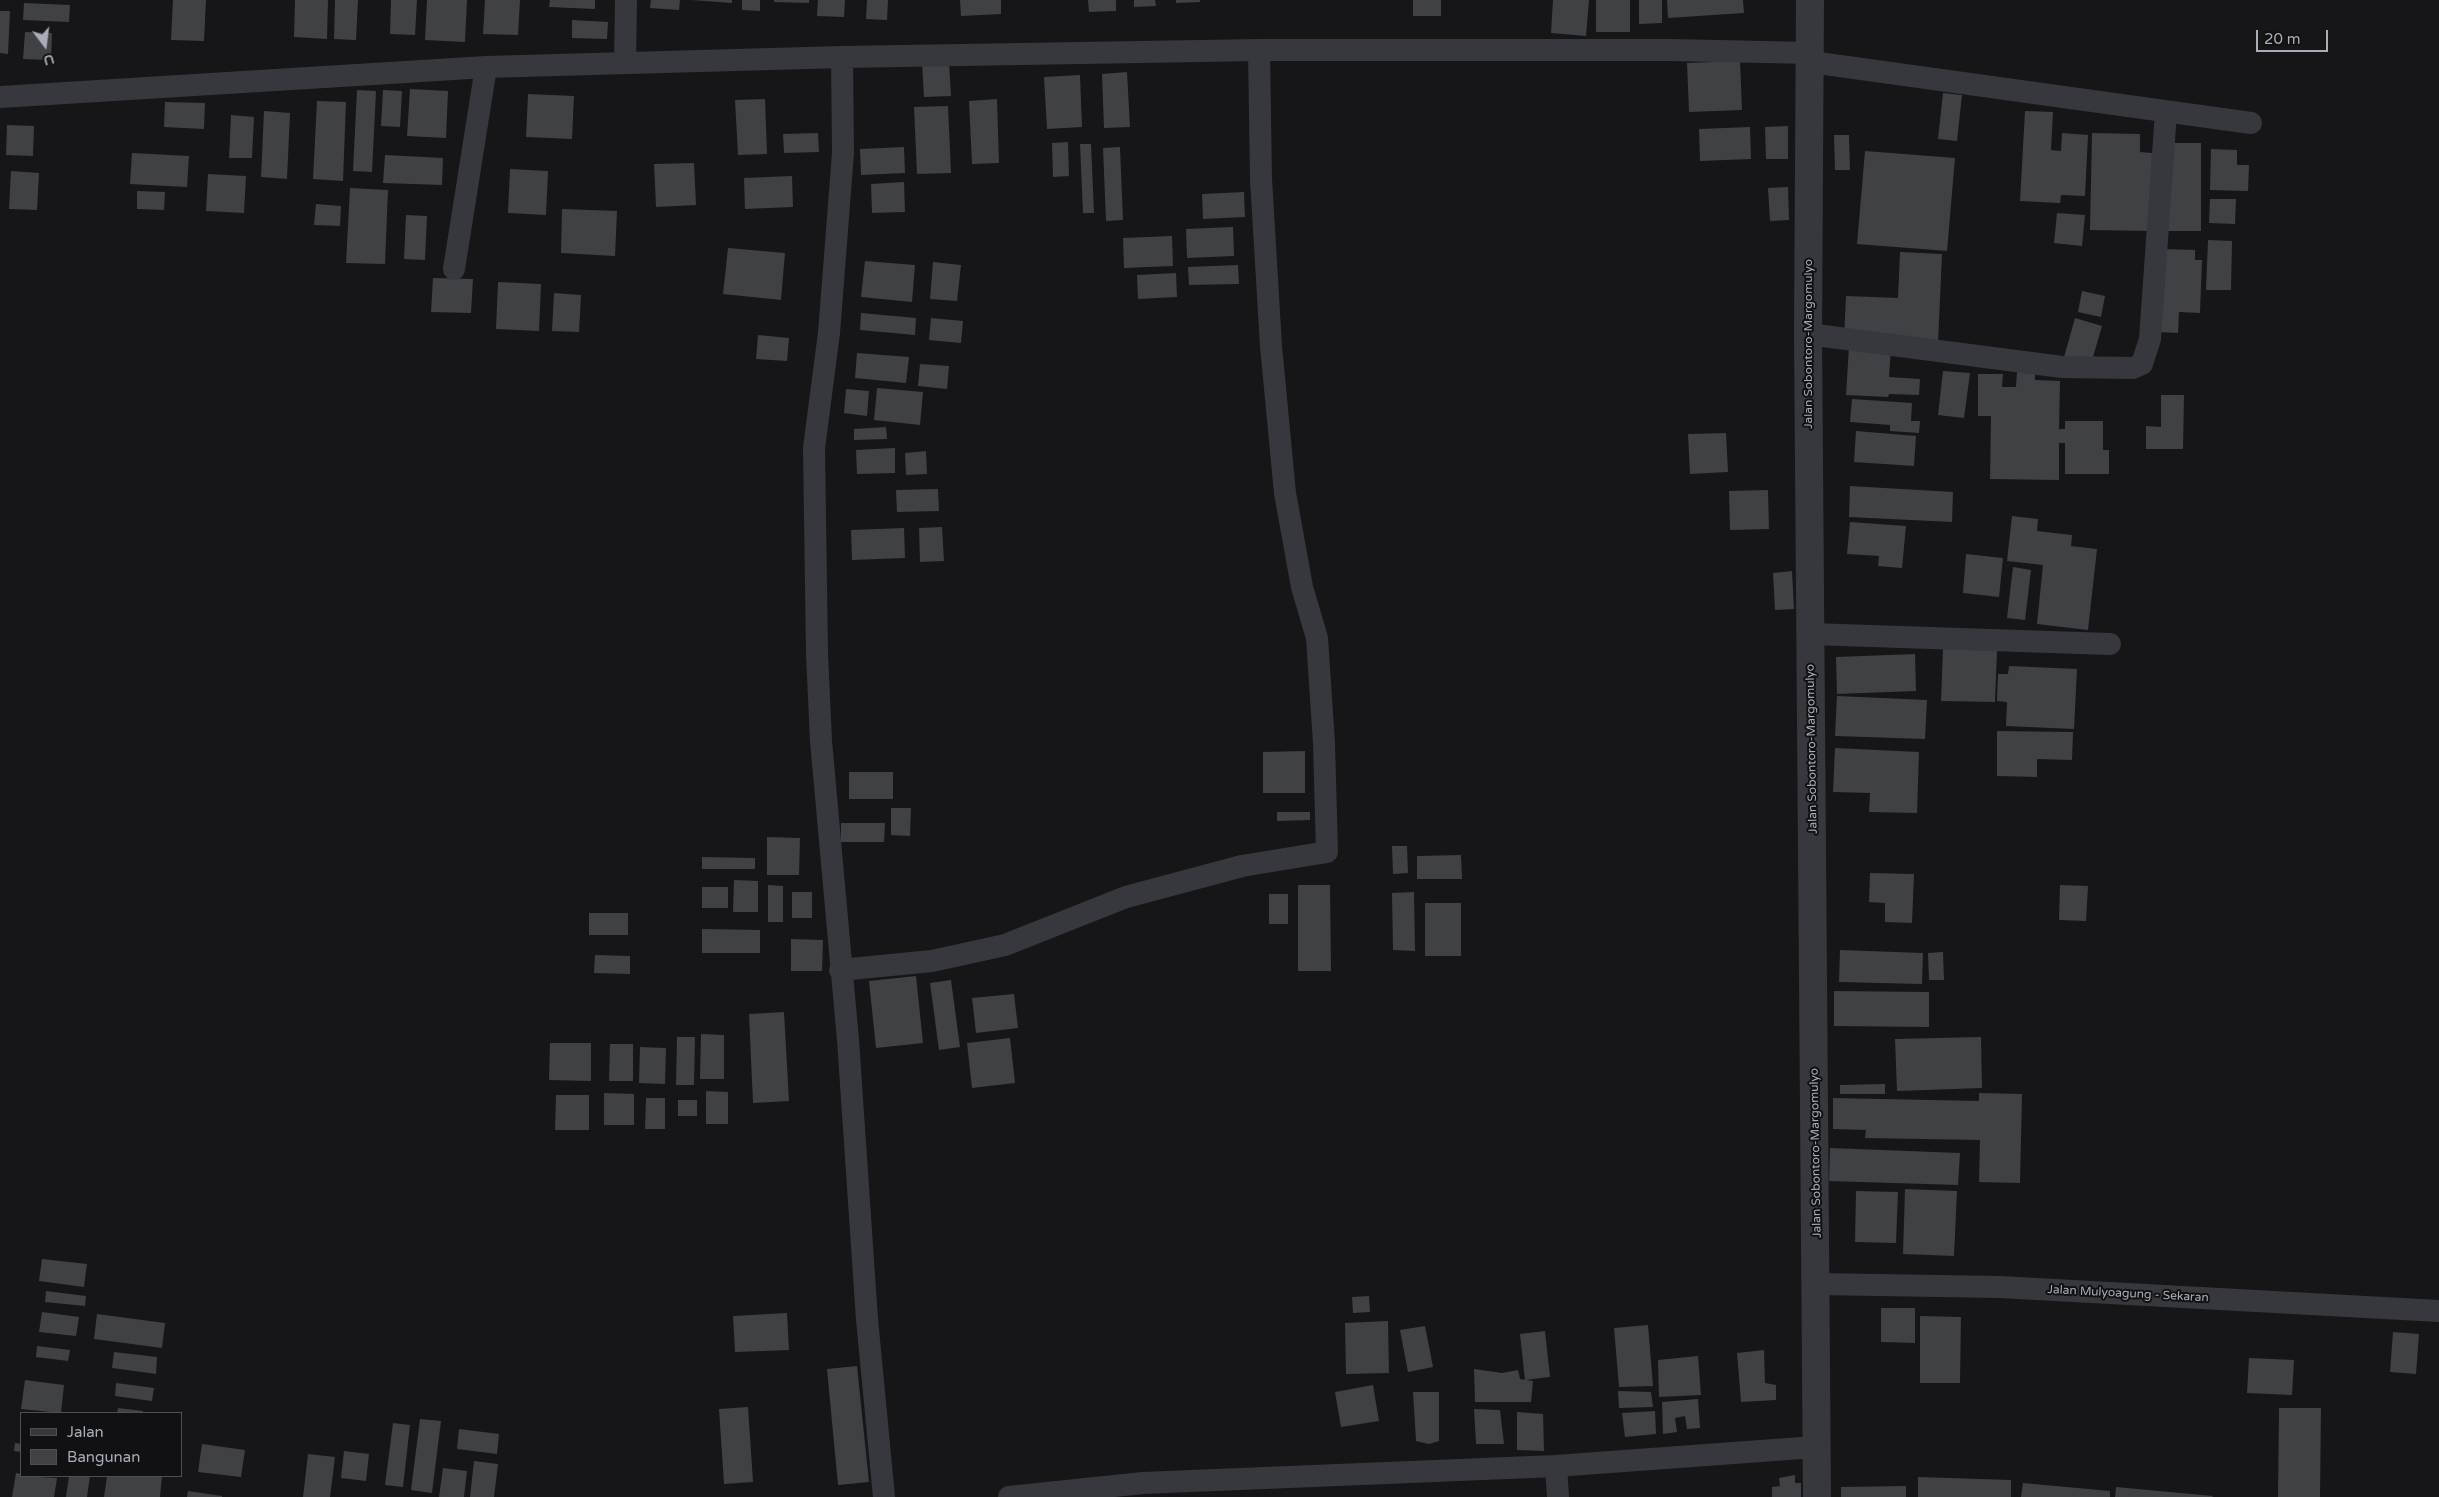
<!DOCTYPE html>
<html>
<head>
<meta charset="utf-8">
<style>
	body { margin:0 }
	#map { position:relative; width:2439px; height:1497px; overflow:hidden; background:#161618; font-family:"Varela Round",sans-serif }
	canvas { display:block }
	.legend { position:absolute; left:20px; top:1412px; width:162px; height:65px; box-sizing:border-box; background:#111113; border:1px solid #4d4f55; margin:0; padding:6px 9px; list-style:none; font-size:15px; color:#a8adb8 }
	.legend li { display:flex; align-items:center; gap:10px; height:25px }
	.legend b { width:25px; border:1px solid #4d4f55 }
	.north { position:absolute; left:20px; top:20px; width:50px; height:50px; -webkit-text-stroke:4px #111113; paint-order:stroke; rotate:165deg; font-size:14px; font-weight:700; line-height:20px; text-align:center; color:#a8adb8 }
	.north::after { content:''; display:block; margin:auto; width:18px; height:22px; background:#a8adb8; clip-path:polygon(50% 0,100% 100%,50% 72%,0 100%) }
	.scale { position:absolute; left:2256px; top:30px; width:72px; height:22px; box-sizing:border-box; border:2px solid #a8adb8; border-top:0; padding-left:6px; font-size:15px; line-height:18px; white-space:nowrap; color:#a8adb8; -webkit-text-stroke:4px #111113; paint-order:stroke }
</style>
</head>
<body>
<div id="map">
<canvas width="2439" height="1497"></canvas>
<ul class="legend">
<li><b style="height:6px;background:#37383d"></b>Jalan</li>
<li><b style="height:14px;background:#404145"></b>Bangunan</li>
</ul>
<div class="north">U</div>
<div class="scale">20 m</div>
</div>
<script>
const context = document.querySelector('canvas').getContext('2d');
context.lineJoin = 'round';
function paint(path, color) { context.fillStyle = color; context.fill(path, 'evenodd'); }
function strokePath(path, color, width, dash) { context.strokeStyle = color; context.lineWidth = width; context.lineCap = dash ? 'butt' : 'round'; context.setLineDash(dash || []); context.stroke(path); }
function label(font, color, halo, rows, align = 'center') {
  context.font = font + ' "Varela Round",sans-serif'; context.lineWidth = 4; context.setLineDash([]); context.textBaseline = 'middle'; context.strokeStyle = halo; context.fillStyle = color; for (const [text, x, y, turn = 0] of rows) {
    context.save(); context.translate(x, y); context.rotate((+turn || 0) * Math.PI / 180); context.textAlign = isNaN(turn) ? turn : align; if (halo) context.strokeText(text, 0, 0); context.fillText(text, 0, 0); context.restore();
  }
}
const building = new Path2D(`
	M 173,0 L 206,0 L 204,41 L 171,40 Z
	M 295,0 L 328,0 L 327,39 L 294,37 Z
	M 335,0 L 358,0 L 356,40 L 334,39 Z
	M 391,0 L 417,0 L 415,35 L 390,34 Z
	M 427,0 L 467,0 L 465,42 L 425,40 Z
	M 485,0 L 520,0 L 518,35 L 483,34 Z
	M 550,0 L 595,0 L 595,9 L 549,7 Z
	M 651,0 L 680,0 L 679,10 L 650,8 Z
	M 691,0 L 732,0 L 732,3 Z
	M 742,0 L 760,0 L 760,11 L 742,10 Z
	M 774,0 L 809,0 L 809,3 L 774,2 Z
	M 818,0 L 845,0 L 844,17 L 817,16 Z
	M 867,0 L 888,0 L 887,20 L 866,19 Z
	M 960,0 L 1001,0 L 1001,14 L 961,16 Z
	M 1088,0 L 1116,0 L 1116,11 L 1089,12 Z
	M 1134,0 L 1155,0 L 1156,6 L 1134,7 Z
	M 1176,0 L 1200,0 L 1200,2 L 1176,3 Z
	M 1413,0 L 1441,0 L 1441,16 L 1413,16 Z
	M 1553,0 L 1589,0 L 1586,36 L 1551,33 Z
	M 1596,0 L 1630,0 L 1630,32 L 1596,32 Z
	M 1639,0 L 1662,0 L 1662,23 L 1639,24 Z
	M 1667,0 L 1743,0 L 1744,13 L 1668,18 Z
	M 24,3 L 70,5 L 69,22 L 23,20 Z
	M 0,11 L 10,11 L 8,54 L 0,53 Z
	M 572,20 L 608,22 L 607,39 L 572,38 Z
	M 25,32 L 52,33 L 51,60 L 23,59 Z
	M 1740,61 L 1742,110 L 1689,112 L 1687,63 Z
	M 949,62 L 951,96 L 924,97 L 922,63 Z
	M 1127,72 L 1130,127 L 1104,128 L 1102,74 Z
	M 1080,75 L 1082,127 L 1047,129 L 1044,77 Z
	M 410,89 L 448,91 L 446,138 L 407,136 Z
	M 357,90 L 376,91 L 372,172 L 353,171 Z
	M 383,90 L 402,91 L 400,127 L 381,126 Z
	M 1943,93 L 1962,95 L 1957,141 L 1938,139 Z
	M 528,94 L 574,96 L 572,139 L 526,137 Z
	M 765,99 L 767,154 L 738,155 L 735,100 Z
	M 997,99 L 999,163 L 972,164 L 969,101 Z
	M 317,101 L 346,102 L 343,181 L 313,179 Z
	M 165,102 L 205,103 L 204,129 L 164,127 Z
	M 948,106 L 951,173 L 917,174 L 914,107 Z
	M 264,111 L 290,113 L 287,179 L 261,177 Z
	M 2025,111 L 2053,112 L 2051,150 L 2061,151 L 2062,133 L 2088,135 L 2085,196 L 2061,195 L 2060,203 L 2020,201 Z
	M 231,115 L 254,117 L 252,158 L 229,158 Z
	M 7,125 L 34,126 L 33,156 L 6,155 Z
	M 1788,126 L 1788,159 L 1766,159 L 1765,127 Z
	M 1750,127 L 1751,159 L 1700,161 L 1699,129 Z
	M 818,133 L 819,152 L 784,153 L 783,134 Z
	M 2092,133 L 2140,134 L 2140,152 L 2152,153 L 2151,231 L 2090,230 Z
	M 1834,135 L 1849,135 L 1850,170 L 1835,170 Z
	M 1068,142 L 1069,176 L 1053,177 L 1052,143 Z
	M 2168,143 L 2201,143 L 2201,231 L 2168,231 Z
	M 1080,144 L 1091,144 L 1094,213 L 1083,213 Z
	M 904,147 L 905,173 L 861,175 L 860,149 Z
	M 1120,147 L 1123,220 L 1106,221 L 1103,148 Z
	M 2211,149 L 2237,150 L 2237,165 L 2249,165 L 2248,191 L 2210,190 Z
	M 1865,151 L 1955,158 L 1947,251 L 1857,244 Z
	M 132,153 L 189,156 L 187,187 L 130,184 Z
	M 385,155 L 443,158 L 442,185 L 383,183 Z
	M 694,163 L 696,205 L 656,207 L 654,164 Z
	M 510,169 L 548,171 L 546,215 L 508,213 Z
	M 11,171 L 39,173 L 37,210 L 9,209 Z
	M 208,174 L 246,176 L 244,213 L 206,211 Z
	M 792,176 L 793,207 L 745,209 L 744,178 Z
	M 904,182 L 905,212 L 872,213 L 871,184 Z
	M 1788,187 L 1789,220 L 1770,221 L 1768,188 Z
	M 350,188 L 388,190 L 385,264 L 346,263 Z
	M 137,191 L 165,192 L 164,210 L 137,209 Z
	M 1244,192 L 1245,217 L 1203,219 L 1202,194 Z
	M 2210,199 L 2236,199 L 2235,224 L 2209,223 Z
	M 316,204 L 341,206 L 340,226 L 314,225 Z
	M 562,209 L 617,211 L 615,256 L 561,253 Z
	M 2057,213 L 2085,215 L 2082,246 L 2054,243 Z
	M 406,215 L 427,216 L 425,260 L 404,259 Z
	M 1233,227 L 1234,256 L 1187,258 L 1186,229 Z
	M 1172,236 L 1173,266 L 1124,268 L 1123,238 Z
	M 2208,240 L 2232,241 L 2231,290 L 2206,290 Z
	M 728,248 L 785,253 L 781,300 L 723,294 Z
	M 2160,249 L 2195,250 L 2195,260 L 2202,260 L 2200,313 L 2179,312 L 2178,333 L 2157,332 Z
	M 1900,252 L 1942,254 L 1938,343 L 1844,338 L 1846,296 L 1898,298 Z
	M 865,261 L 915,265 L 912,302 L 861,297 Z
	M 933,262 L 961,265 L 957,301 L 930,299 Z
	M 1238,265 L 1239,284 L 1189,285 L 1188,267 Z
	M 1176,273 L 1177,297 L 1138,299 L 1137,275 Z
	M 433,278 L 473,279 L 471,313 L 431,312 Z
	M 498,282 L 541,284 L 539,331 L 496,329 Z
	M 2082,291 L 2105,296 L 2101,317 L 2078,312 Z
	M 554,293 L 581,295 L 579,332 L 552,331 Z
	M 861,313 L 916,318 L 915,335 L 860,330 Z
	M 931,318 L 963,321 L 961,343 L 929,340 Z
	M 2075,318 L 2102,326 L 2091,364 L 2064,357 Z
	M 758,335 L 789,338 L 787,361 L 756,359 Z
	M 1849,347 L 1891,349 L 1889,377 L 1920,379 L 1919,395 L 1889,394 L 1888,397 L 1846,395 Z
	M 857,353 L 909,357 L 906,383 L 855,378 Z
	M 920,364 L 949,366 L 947,389 L 918,386 Z
	M 1943,371 L 1970,373 L 1964,418 L 1938,415 Z
	M 2017,372 L 2035,372 L 2035,380 L 2060,381 L 2059,429 L 2065,429 L 2065,421 L 2103,421 L 2103,450 L 2109,450 L 2109,474 L 2065,474 L 2065,443 L 2059,443 L 2059,480 L 1990,479 L 1991,416 L 1978,416 L 1978,374 L 2003,374 L 2002,387 L 2016,387 Z
	M 877,388 L 923,392 L 920,425 L 874,420 Z
	M 846,389 L 869,391 L 867,416 L 844,413 Z
	M 2161,395 L 2184,395 L 2183,449 L 2146,449 L 2146,426 L 2161,427 Z
	M 1852,399 L 1912,403 L 1911,421 L 1920,421 L 1919,433 L 1890,431 L 1890,425 L 1850,422 Z
	M 886,427 L 887,439 L 854,440 L 854,429 Z
	M 1856,431 L 1916,436 L 1914,466 L 1854,462 Z
	M 1726,433 L 1728,472 L 1690,474 L 1688,434 Z
	M 895,448 L 895,473 L 857,474 L 856,450 Z
	M 926,451 L 927,474 L 906,475 L 905,453 Z
	M 1850,486 L 1953,492 L 1952,522 L 1849,517 Z
	M 938,489 L 939,511 L 897,512 L 896,490 Z
	M 1768,490 L 1769,529 L 1730,530 L 1729,491 Z
	M 2012,516 L 2038,519 L 2037,531 L 2072,535 L 2071,546 L 2097,549 L 2088,630 L 2037,624 L 2043,565 L 2007,561 Z
	M 1850,522 L 1906,526 L 1902,568 L 1878,566 L 1879,556 L 1847,554 Z
	M 942,527 L 944,561 L 920,562 L 919,528 Z
	M 904,528 L 905,558 L 852,560 L 851,530 Z
	M 1966,554 L 2003,558 L 1999,597 L 1963,593 Z
	M 2013,567 L 2031,570 L 2025,620 L 2007,618 Z
	M 1792,571 L 1794,609 L 1775,610 L 1773,573 Z
	M 1943,648 L 1997,650 L 1995,702 L 1941,701 Z
	M 1915,654 L 1916,691 L 1837,694 L 1836,657 Z
	M 2009,666 L 2077,669 L 2074,729 L 2006,726 L 2007,702 L 1997,701 L 1998,674 L 2008,674 Z
	M 1837,696 L 1927,700 L 1925,739 L 1835,736 Z
	M 1997,731 L 2073,732 L 2072,760 L 2037,759 L 2037,777 L 1997,776 Z
	M 1835,748 L 1919,752 L 1917,813 L 1869,812 L 1870,793 L 1833,792 Z
	M 1305,751 L 1305,793 L 1263,793 L 1263,752 Z
	M 849,772 L 893,772 L 893,799 L 849,799 Z
	M 891,808 L 911,808 L 910,836 L 891,835 Z
	M 1277,812 L 1310,812 L 1310,820 L 1277,821 Z
	M 841,823 L 885,823 L 884,842 L 841,842 Z
	M 767,837 L 800,838 L 799,875 L 767,875 Z
	M 1392,846 L 1407,846 L 1408,873 L 1393,874 Z
	M 1461,855 L 1462,879 L 1417,879 L 1417,856 Z
	M 702,857 L 755,858 L 755,869 L 702,869 Z
	M 1870,873 L 1914,874 L 1912,923 L 1885,922 L 1885,903 L 1869,902 Z
	M 734,880 L 758,881 L 758,912 L 733,912 Z
	M 768,885 L 783,886 L 783,922 L 768,922 Z
	M 1298,885 L 1330,885 L 1331,971 L 1298,971 Z
	M 2060,885 L 2088,886 L 2086,921 L 2059,920 Z
	M 702,887 L 728,887 L 728,908 L 702,908 Z
	M 792,892 L 812,892 L 812,918 L 792,918 Z
	M 1414,892 L 1415,951 L 1393,950 L 1392,893 Z
	M 1269,894 L 1288,894 L 1288,924 L 1269,924 Z
	M 1425,903 L 1461,903 L 1461,956 L 1425,956 Z
	M 589,913 L 628,913 L 628,935 L 589,935 Z
	M 702,929 L 760,930 L 760,953 L 702,953 Z
	M 791,939 L 823,940 L 822,971 L 791,971 Z
	M 1840,950 L 1923,953 L 1922,984 L 1839,982 Z
	M 1943,952 L 1944,980 L 1929,980 L 1928,953 Z
	M 595,955 L 630,956 L 630,974 L 594,973 Z
	M 916,976 L 923,1043 L 876,1048 L 869,981 Z
	M 951,980 L 960,1047 L 939,1050 L 930,983 Z
	M 1834,991 L 1929,992 L 1929,1027 L 1834,1026 Z
	M 1014,994 L 1018,1028 L 976,1033 L 972,998 Z
	M 784,1012 L 789,1101 L 753,1103 L 749,1014 Z
	M 701,1034 L 724,1035 L 724,1079 L 700,1079 Z
	M 677,1037 L 695,1037 L 694,1085 L 676,1085 Z
	M 1981,1037 L 1982,1088 L 1897,1091 L 1895,1039 Z
	M 1010,1038 L 1015,1083 L 972,1088 L 967,1043 Z
	M 550,1043 L 591,1043 L 591,1081 L 549,1080 Z
	M 610,1044 L 633,1044 L 633,1081 L 609,1081 Z
	M 640,1047 L 666,1048 L 665,1084 L 639,1083 Z
	M 1885,1084 L 1885,1094 L 1840,1094 L 1840,1085 Z
	M 706,1091 L 728,1092 L 728,1124 L 706,1124 Z
	M 604,1093 L 634,1094 L 634,1125 L 604,1125 Z
	M 1979,1093 L 2022,1094 L 2020,1183 L 1979,1182 L 1980,1140 L 1865,1138 L 1866,1130 L 1833,1129 L 1833,1098 L 1979,1101 Z
	M 556,1095 L 589,1095 L 589,1130 L 555,1130 Z
	M 646,1098 L 665,1098 L 665,1129 L 645,1129 Z
	M 678,1100 L 697,1100 L 697,1116 L 678,1116 Z
	M 1830,1148 L 1960,1153 L 1958,1185 L 1829,1181 Z
	M 1905,1189 L 1957,1191 L 1954,1256 L 1903,1254 Z
	M 1856,1191 L 1898,1192 L 1896,1243 L 1855,1242 Z
	M 42,1259 L 87,1264 L 84,1287 L 39,1281 Z
	M 46,1291 L 86,1296 L 85,1306 L 45,1302 Z
	M 1369,1296 L 1370,1312 L 1353,1313 L 1352,1297 Z
	M 1881,1308 L 1915,1308 L 1915,1343 L 1881,1342 Z
	M 42,1312 L 79,1317 L 76,1336 L 39,1332 Z
	M 787,1313 L 789,1350 L 735,1352 L 733,1316 Z
	M 97,1314 L 165,1323 L 162,1348 L 94,1339 Z
	M 1920,1316 L 1961,1317 L 1960,1383 L 1920,1383 Z
	M 1388,1321 L 1389,1373 L 1346,1374 L 1345,1323 Z
	M 1648,1325 L 1653,1386 L 1619,1387 L 1614,1328 Z
	M 1425,1326 L 1433,1367 L 1408,1372 L 1400,1330 Z
	M 1545,1331 L 1550,1377 L 1525,1380 L 1520,1334 Z
	M 2393,1332 L 2419,1334 L 2416,1374 L 2390,1372 Z
	M 37,1346 L 70,1350 L 68,1361 L 36,1357 Z
	M 1764,1350 L 1765,1383 L 1776,1385 L 1776,1400 L 1741,1402 L 1737,1353 Z
	M 114,1352 L 157,1357 L 156,1374 L 112,1368 Z
	M 1698,1356 L 1701,1395 L 1659,1397 L 1658,1360 Z
	M 2249,1358 L 2294,1360 L 2292,1395 L 2247,1393 Z
	M 857,1366 L 869,1482 L 838,1485 L 827,1369 Z
	M 1474,1369 L 1502,1373 L 1518,1370 L 1520,1379 L 1533,1381 L 1531,1402 L 1475,1402 Z
	M 25,1380 L 64,1385 L 61,1413 L 21,1409 Z
	M 116,1383 L 154,1388 L 152,1401 L 115,1396 Z
	M 1373,1385 L 1379,1421 L 1341,1427 L 1335,1392 Z
	M 1618,1391 L 1651,1392 L 1653,1407 L 1619,1408 Z
	M 1413,1392 L 1439,1392 L 1439,1441 L 1429,1444 L 1416,1441 Z
	M 1698,1399 L 1700,1428 L 1687,1429 L 1685,1416 L 1675,1418 L 1677,1432 L 1663,1434 L 1662,1402 Z
	M 748,1407 L 753,1482 L 724,1484 L 719,1409 Z
	M 118,1408 L 143,1411 L 143,1413 L 117,1413 Z
	M 2279,1408 L 2321,1408 L 2320,1497 L 2278,1497 Z
	M 1474,1409 L 1500,1410 L 1504,1444 L 1476,1444 Z
	M 1655,1411 L 1656,1434 L 1625,1437 L 1622,1413 Z
	M 1517,1412 L 1543,1414 L 1544,1451 L 1517,1450 Z
	M 420,1419 L 441,1421 L 432,1493 L 411,1490 Z
	M 393,1423 L 410,1425 L 403,1487 L 385,1485 Z
	M 459,1429 L 499,1434 L 497,1454 L 457,1449 Z
	M 15,1443 L 21,1444 L 21,1452 L 14,1451 Z
	M 202,1444 L 245,1450 L 241,1477 L 198,1472 Z
	M 344,1451 L 369,1454 L 366,1481 L 341,1478 Z
	M 308,1454 L 335,1457 L 330,1497 L 303,1497 Z
	M 474,1461 L 498,1464 L 494,1497 L 470,1497 Z
	M 443,1468 L 467,1471 L 464,1497 L 439,1497 Z
	M 16,1473 L 21,1474 L 21,1476 L 57,1478 L 54,1497 L 12,1497 Z
	M 1795,1475 L 1795,1483 L 1801,1483 L 1801,1497 L 1772,1497 L 1772,1487 L 1780,1486 L 1779,1478 Z
	M 69,1476 L 90,1476 L 87,1497 L 66,1497 Z
	M 107,1476 L 162,1476 L 160,1497 L 104,1497 Z
	M 1918,1477 L 2011,1480 L 2011,1497 L 1918,1497 Z
	M 2023,1483 L 2110,1491 L 2110,1497 L 2021,1497 Z
	M 1906,1486 L 1906,1497 L 1841,1497 L 1841,1487 Z
	M 2116,1487 L 2213,1496 L 2212,1497 L 2115,1497 Z
	M 188,1491 L 222,1496 L 222,1497 L 187,1497 Z`);
const minor = new Path2D(`
	M 842,57 L 843,153 L 829,333 L 814,448 L 817,654 L 821,741 L 848,1040 L 867,1319 L 884,1497
	M 1811,62 L 2251,123
	M 625,63 L 626,0
	M 0,97 L 486,67 L 842,57 L 1259,50 L 1671,50 L 1811,53
	M 454,269 L 486,67
	M 1808,334 L 2062,367 L 2133,368 L 2142,364 L 2150,339 L 2166,112
	M 1811,634 L 2110,644
	M 840,970 L 932,961 L 1005,945 L 1126,897 L 1242,866 L 1327,852 L 1324,743 L 1317,638 L 1302,587 L 1285,493 L 1271,346 L 1261,179 L 1259,50
	M 1817,1284 L 2000,1287 L 2439,1311
	M 1556,1466 L 1558,1497
	M 1009,1497 L 1143,1483 L 1556,1466 L 1815,1447`);
const tertiary = new Path2D(`
	M 1810,0 L 1808,334 L 1817,1497`);
const streetNames = [
	["Jalan Sobontoro-Margomulyo",1809,344,-90],
	["Jalan Sobontoro-Margomulyo",1812,749,-91],
	["Jalan Sobontoro-Margomulyo",1816,1153,-91],
	["Jalan Mulyoagung - Sekaran",2128,1294,3]
];
paint(building, '#404145');
strokePath(minor, '#37383d', 22);
strokePath(tertiary, '#37383d', 28);
label('12px', '#a8adb8', '#111113', streetNames);
</script>
</body>
</html>
